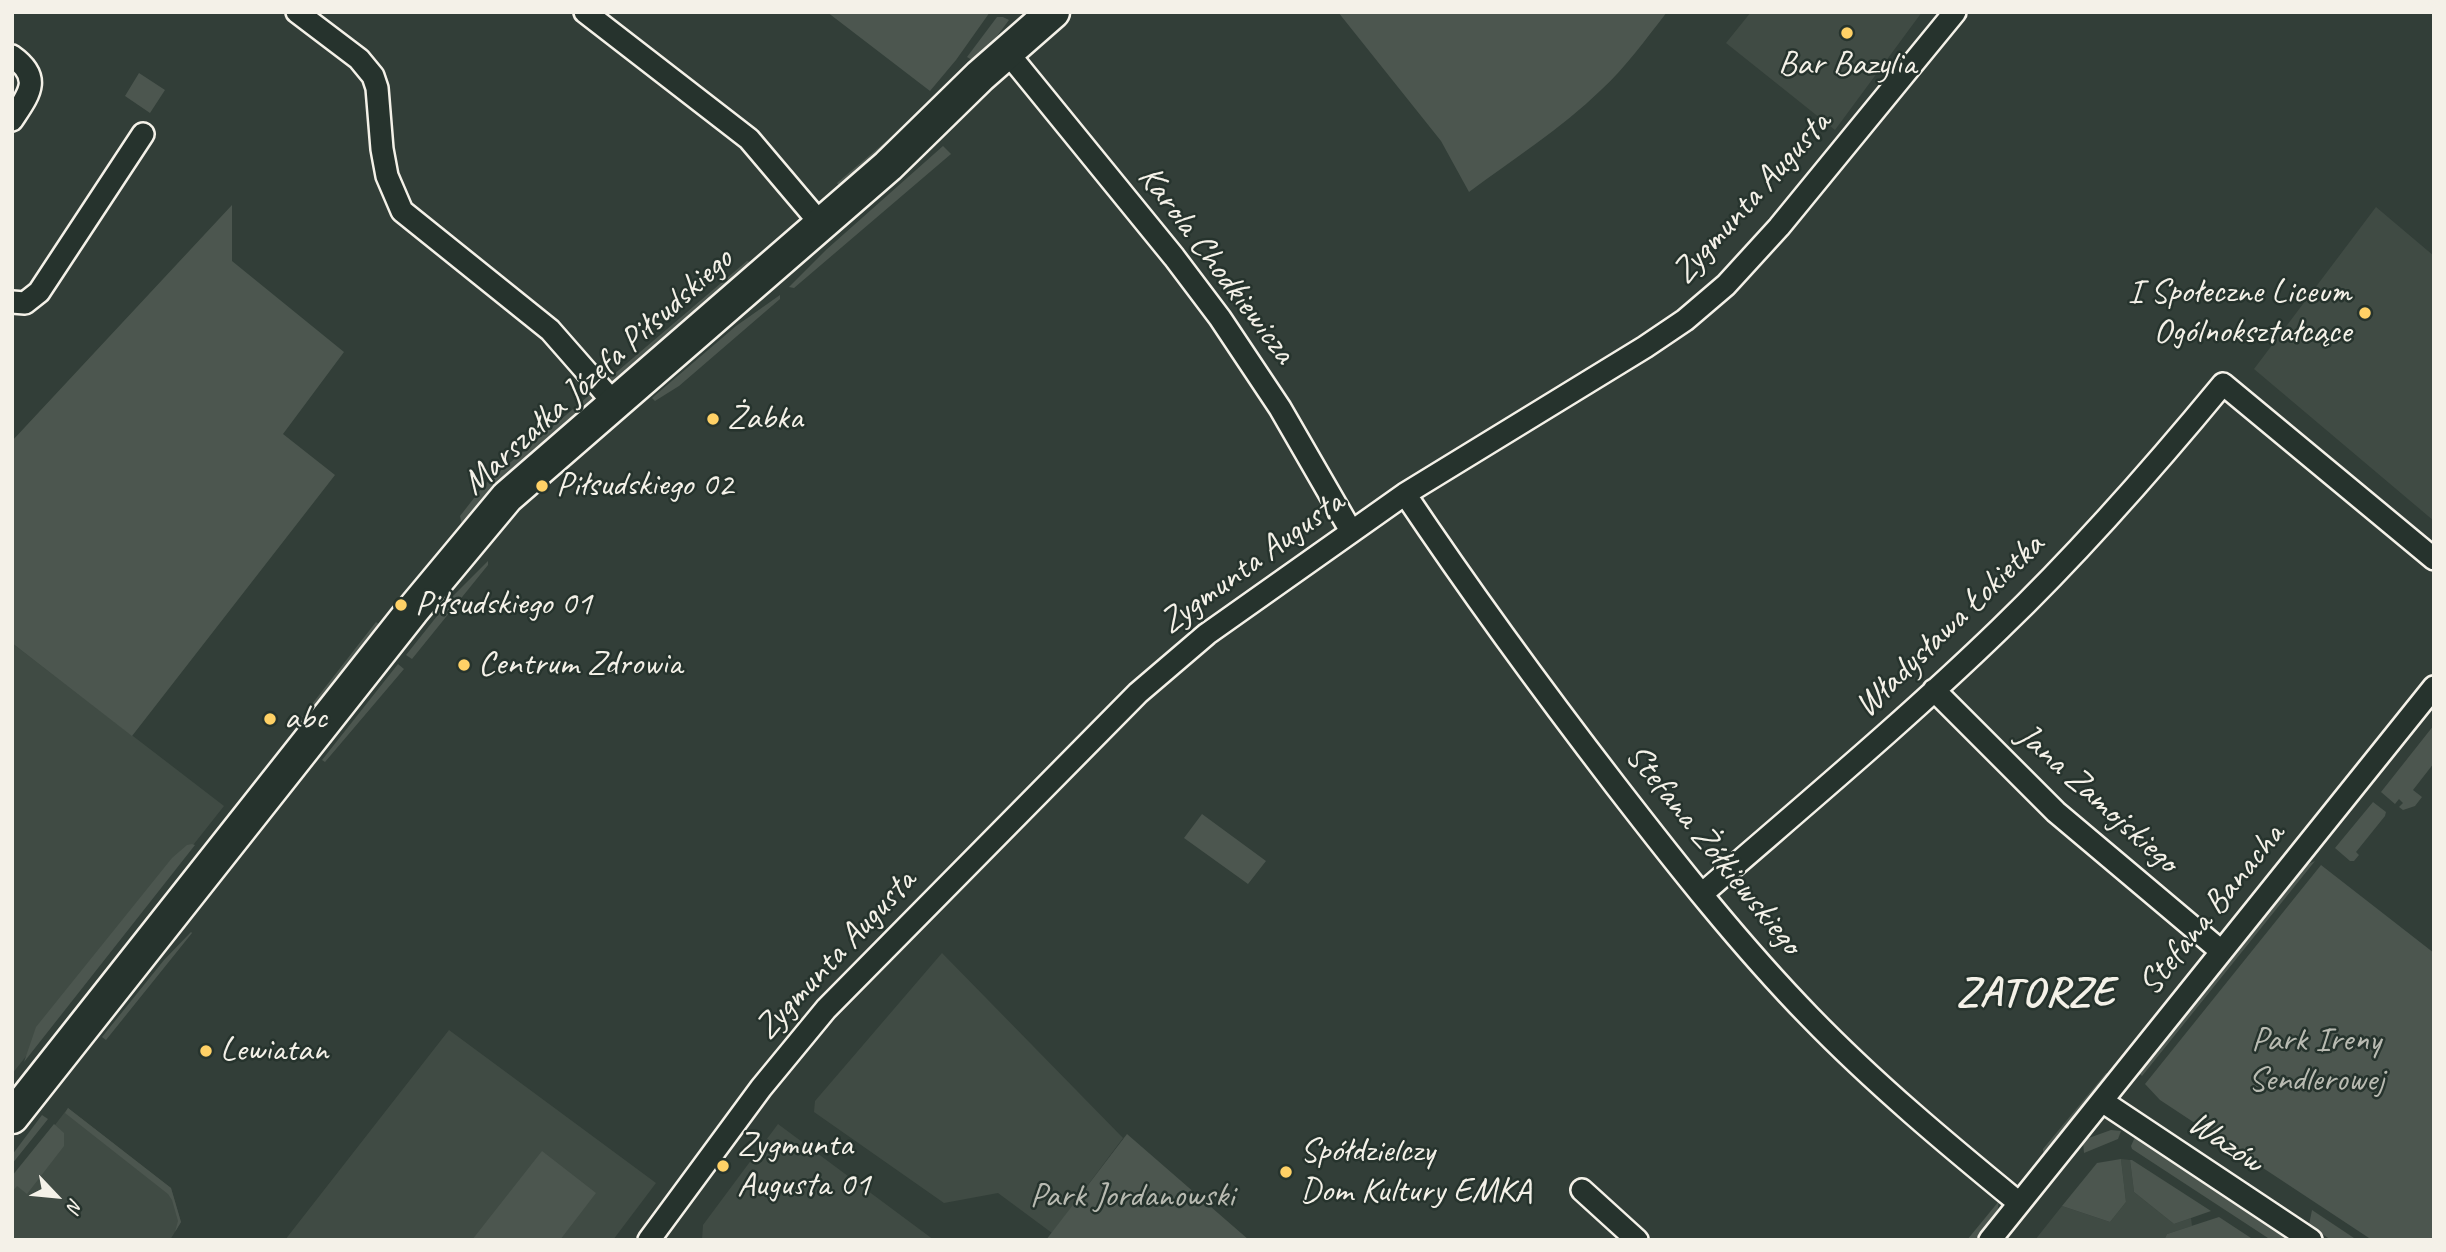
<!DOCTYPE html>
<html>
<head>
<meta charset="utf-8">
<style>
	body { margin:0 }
	#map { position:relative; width:2446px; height:1252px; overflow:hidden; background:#323e38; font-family:Caveat,sans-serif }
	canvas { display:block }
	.frame { position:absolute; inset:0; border:14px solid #f4f1e8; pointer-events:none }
	.north { position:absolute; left:21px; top:1161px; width:70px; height:70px; -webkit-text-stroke:5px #26332d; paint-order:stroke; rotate:116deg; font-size:19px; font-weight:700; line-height:28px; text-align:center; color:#f4f1e8 }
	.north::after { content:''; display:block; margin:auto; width:24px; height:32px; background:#f4f1e8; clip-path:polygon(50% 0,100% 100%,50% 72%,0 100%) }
</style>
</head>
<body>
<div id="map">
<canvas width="2446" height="1252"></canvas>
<div class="frame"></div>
<div class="north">N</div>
</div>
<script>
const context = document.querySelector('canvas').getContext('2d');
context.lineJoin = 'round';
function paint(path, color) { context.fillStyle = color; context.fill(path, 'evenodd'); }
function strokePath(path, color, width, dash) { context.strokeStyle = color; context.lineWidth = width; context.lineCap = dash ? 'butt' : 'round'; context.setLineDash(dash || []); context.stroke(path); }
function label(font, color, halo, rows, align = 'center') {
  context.font = font + ' Caveat,sans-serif'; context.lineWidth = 5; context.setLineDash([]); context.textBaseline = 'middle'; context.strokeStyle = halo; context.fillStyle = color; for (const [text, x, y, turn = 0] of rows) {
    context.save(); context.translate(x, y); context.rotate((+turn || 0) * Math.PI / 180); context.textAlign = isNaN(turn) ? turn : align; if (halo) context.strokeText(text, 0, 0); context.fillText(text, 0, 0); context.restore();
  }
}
const built = new Path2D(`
	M 1751,12 L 1922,12 L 1835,130 L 1726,43 Z
	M 2376,207 L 2434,256 L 2434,521 L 2254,369 Z
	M 12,643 L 224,806 L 12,1074 Z
	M 942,953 L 1123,1138 L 1052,1233 L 998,1193 L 944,1203 L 814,1112 L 815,1101 Z
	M 449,1030 L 656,1183 L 613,1240 L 285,1240 Z
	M 68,1108 L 171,1188 L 181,1222 L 170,1240 L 12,1240 L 12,1181 Z
	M 778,1124 L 934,1240 L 702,1240 L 703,1225 Z
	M 2121,1159 L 2130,1160 L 2134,1192 L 2174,1224 L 2191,1218 L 2192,1226 L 2167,1234 L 2164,1240 L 2035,1240 L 2062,1206 L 2110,1222 L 2126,1202 Z`);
const green = new Path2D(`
	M 827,12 L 990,12 L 956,60 L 930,91 Z
	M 1338,12 L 1667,12 C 1646,39 1626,67 1601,90 C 1561,129 1513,159 1469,192 L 1441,141 Z
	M 997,17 L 1003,17 L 1009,20 L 977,63 L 967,57 Z
	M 139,73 L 165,90 L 150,113 L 125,96 Z
	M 923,110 L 924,117 L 840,187 L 837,183 Z
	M 943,146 L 951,154 L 794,288 L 789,287 L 827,249 Z
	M 232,205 L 232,261 L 344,352 L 283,434 L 335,475 L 132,736 L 12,643 L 12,441 Z
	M 747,261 L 754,263 L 616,383 L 606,381 Z
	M 780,295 L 780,299 L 679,386 L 655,401 L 652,398 L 736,326 Z
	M 593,392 L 595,401 L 464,527 L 462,525 L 460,516 L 485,484 Z
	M 488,561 L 488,565 L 412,659 L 406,655 L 453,596 Z
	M 376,622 L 385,629 L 307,720 L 302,717 Z
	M 398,664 L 404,669 L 325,762 L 322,760 Z
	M 2434,725 L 2434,763 L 2413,790 L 2422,797 L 2415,806 L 2403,810 L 2399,807 L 2403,803 L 2399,799 L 2395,804 L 2381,792 Z
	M 2373,802 L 2386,812 L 2385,816 L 2356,852 L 2359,855 L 2354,861 L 2350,861 L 2335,848 Z
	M 1202,814 L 1266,861 L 1248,884 L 1184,838 Z
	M 192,844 L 195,845 L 24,1062 L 36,1027 L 172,858 L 187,845 Z
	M 2315,861 L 2142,1076 L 2139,1073 L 2304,866 Z
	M 2321,865 L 2434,953 L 2434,1240 L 2372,1240 L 2160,1100 L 2145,1084 Z
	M 176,885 L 35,1068 L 29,1068 L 173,886 Z
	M 191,932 L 192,933 L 106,1040 L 102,1037 L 164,960 Z
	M 2106,1073 L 2112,1073 L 2049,1150 L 2043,1152 L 2043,1149 Z
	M 68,1108 L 171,1188 L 181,1222 L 175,1232 L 178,1221 L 172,1200 L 168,1194 L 65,1113 Z
	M 42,1115 L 48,1119 L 12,1164 L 12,1155 Z
	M 54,1124 L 64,1133 L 64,1146 L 27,1194 L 17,1186 L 12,1192 L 12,1176 Z
	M 2111,1130 L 2121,1131 L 2118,1139 L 2084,1153 L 2083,1142 L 2086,1139 Z
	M 1127,1134 L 1249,1240 L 1046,1240 Z
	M 2135,1137 L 2137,1138 L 2294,1240 L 2271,1240 L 2132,1149 L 2131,1146 Z
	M 542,1151 L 596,1193 L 560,1240 L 472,1240 Z
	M 2121,1159 L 2126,1202 L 2110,1222 L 2062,1206 L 2097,1163 Z
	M 2130,1160 L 2132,1160 L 2211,1211 L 2174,1224 L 2134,1192 Z
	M 1999,1201 L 1997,1214 L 1977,1240 L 1967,1240 Z
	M 2312,1210 L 2357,1240 L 2331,1240 L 2309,1225 Z
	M 2219,1217 L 2254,1240 L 2164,1240 L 2167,1234 Z`);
const street = new Path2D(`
	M 297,12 L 359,59 L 373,76 L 377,88 L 382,149 L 387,176 L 402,211 L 550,330 L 614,403
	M 585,12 L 749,139 L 821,224
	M 1007,52 L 1174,257 L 1220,318 L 1280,408 L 1351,531
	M 12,56 C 43,78 29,94 12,120
	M 12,302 L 25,303 L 39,292 L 143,134
	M 1405,494 C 1472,594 1543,691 1616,786 C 1677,865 1740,945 1810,1017 C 1875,1084 1947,1144 2019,1203
	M 1934,690 L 2056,812 L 2221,951
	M 1702,894 C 1802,807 1905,721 2000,629 C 2080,552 2152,470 2223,384 L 2434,559
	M 2102,1101 L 2311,1240
	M 1582,1190 L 1637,1240
	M 649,1240 L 761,1088 L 826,1009 L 1138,693 L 1207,634 L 1405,494 L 1645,347 L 1685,320 L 1726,285 L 1779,227 L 1955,12
	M 1990,1240 L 2434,687`);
const secondary = new Path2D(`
	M 12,1117 L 412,611 L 507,497 L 888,166 L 980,76 L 1053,12`);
const markers = [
	[1847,33,7,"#ffd166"],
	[2365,313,7,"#ffd166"],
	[713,419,7,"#ffd166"],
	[542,486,7,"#ffd166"],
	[401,605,7,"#ffd166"],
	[464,665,7,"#ffd166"],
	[270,719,7,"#ffd166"],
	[206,1051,7,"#ffd166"],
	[723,1166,7,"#ffd166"],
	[1286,1172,7,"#ffd166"]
];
const poiNames = [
	["Bar Bazylia",1847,65,"center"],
	["I Społeczne Liceum",2351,293,"right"],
	["Ogólnokształcące",2351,333,"right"],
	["Żabka",727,419],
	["Piłsudskiego 02",556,486],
	["Piłsudskiego 01",415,605],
	["Centrum Zdrowia",478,665],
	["abc",284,719],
	["Lewiatan",220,1051],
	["Zygmunta",737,1146],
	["Augusta 01",737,1186],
	["Spółdzielczy",1300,1152],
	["Dom Kultury EMKA",1300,1192]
];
const streetNames = [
	["Zygmunta Augusta",1752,198,-48],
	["Karola Chodkiewicza",1216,265,53],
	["Marszałka Józefa Piłsudskiego",598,372,-42],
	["Zygmunta Augusta",1252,563,-36],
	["Władysława Łokietka",1950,626,-44],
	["Jana Zamojskiego",2097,799,42],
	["Stefana Żółkiewskiego",1713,850,51],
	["Stefana Banacha",2212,910,-51],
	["Zygmunta Augusta",836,955,-47],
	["Wazów",2225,1143,34]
];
const parkNames = [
	["Park Ireny",2316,1041],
	["Sendlerowej",2316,1081],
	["Park Jordanowski",1132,1197]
];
const districtNames = [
	["ZATORZE",2036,994]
];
paint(built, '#404b44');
paint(green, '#4c564f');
strokePath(street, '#f4f1e8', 26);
strokePath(secondary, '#f4f1e8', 37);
strokePath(street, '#26332d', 21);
strokePath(secondary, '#26332d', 32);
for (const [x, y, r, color] of markers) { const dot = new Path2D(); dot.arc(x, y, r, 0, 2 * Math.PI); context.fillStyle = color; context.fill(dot); strokePath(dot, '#26332d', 2.5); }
label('35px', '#f4f1e8', '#26332d', poiNames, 'left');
label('35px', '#f4f1e8', '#26332d', streetNames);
label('35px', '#b9bbb2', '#26332d', parkNames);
context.letterSpacing = '2px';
label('bold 42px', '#f4f1e8', '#26332d', districtNames);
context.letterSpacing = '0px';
</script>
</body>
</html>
